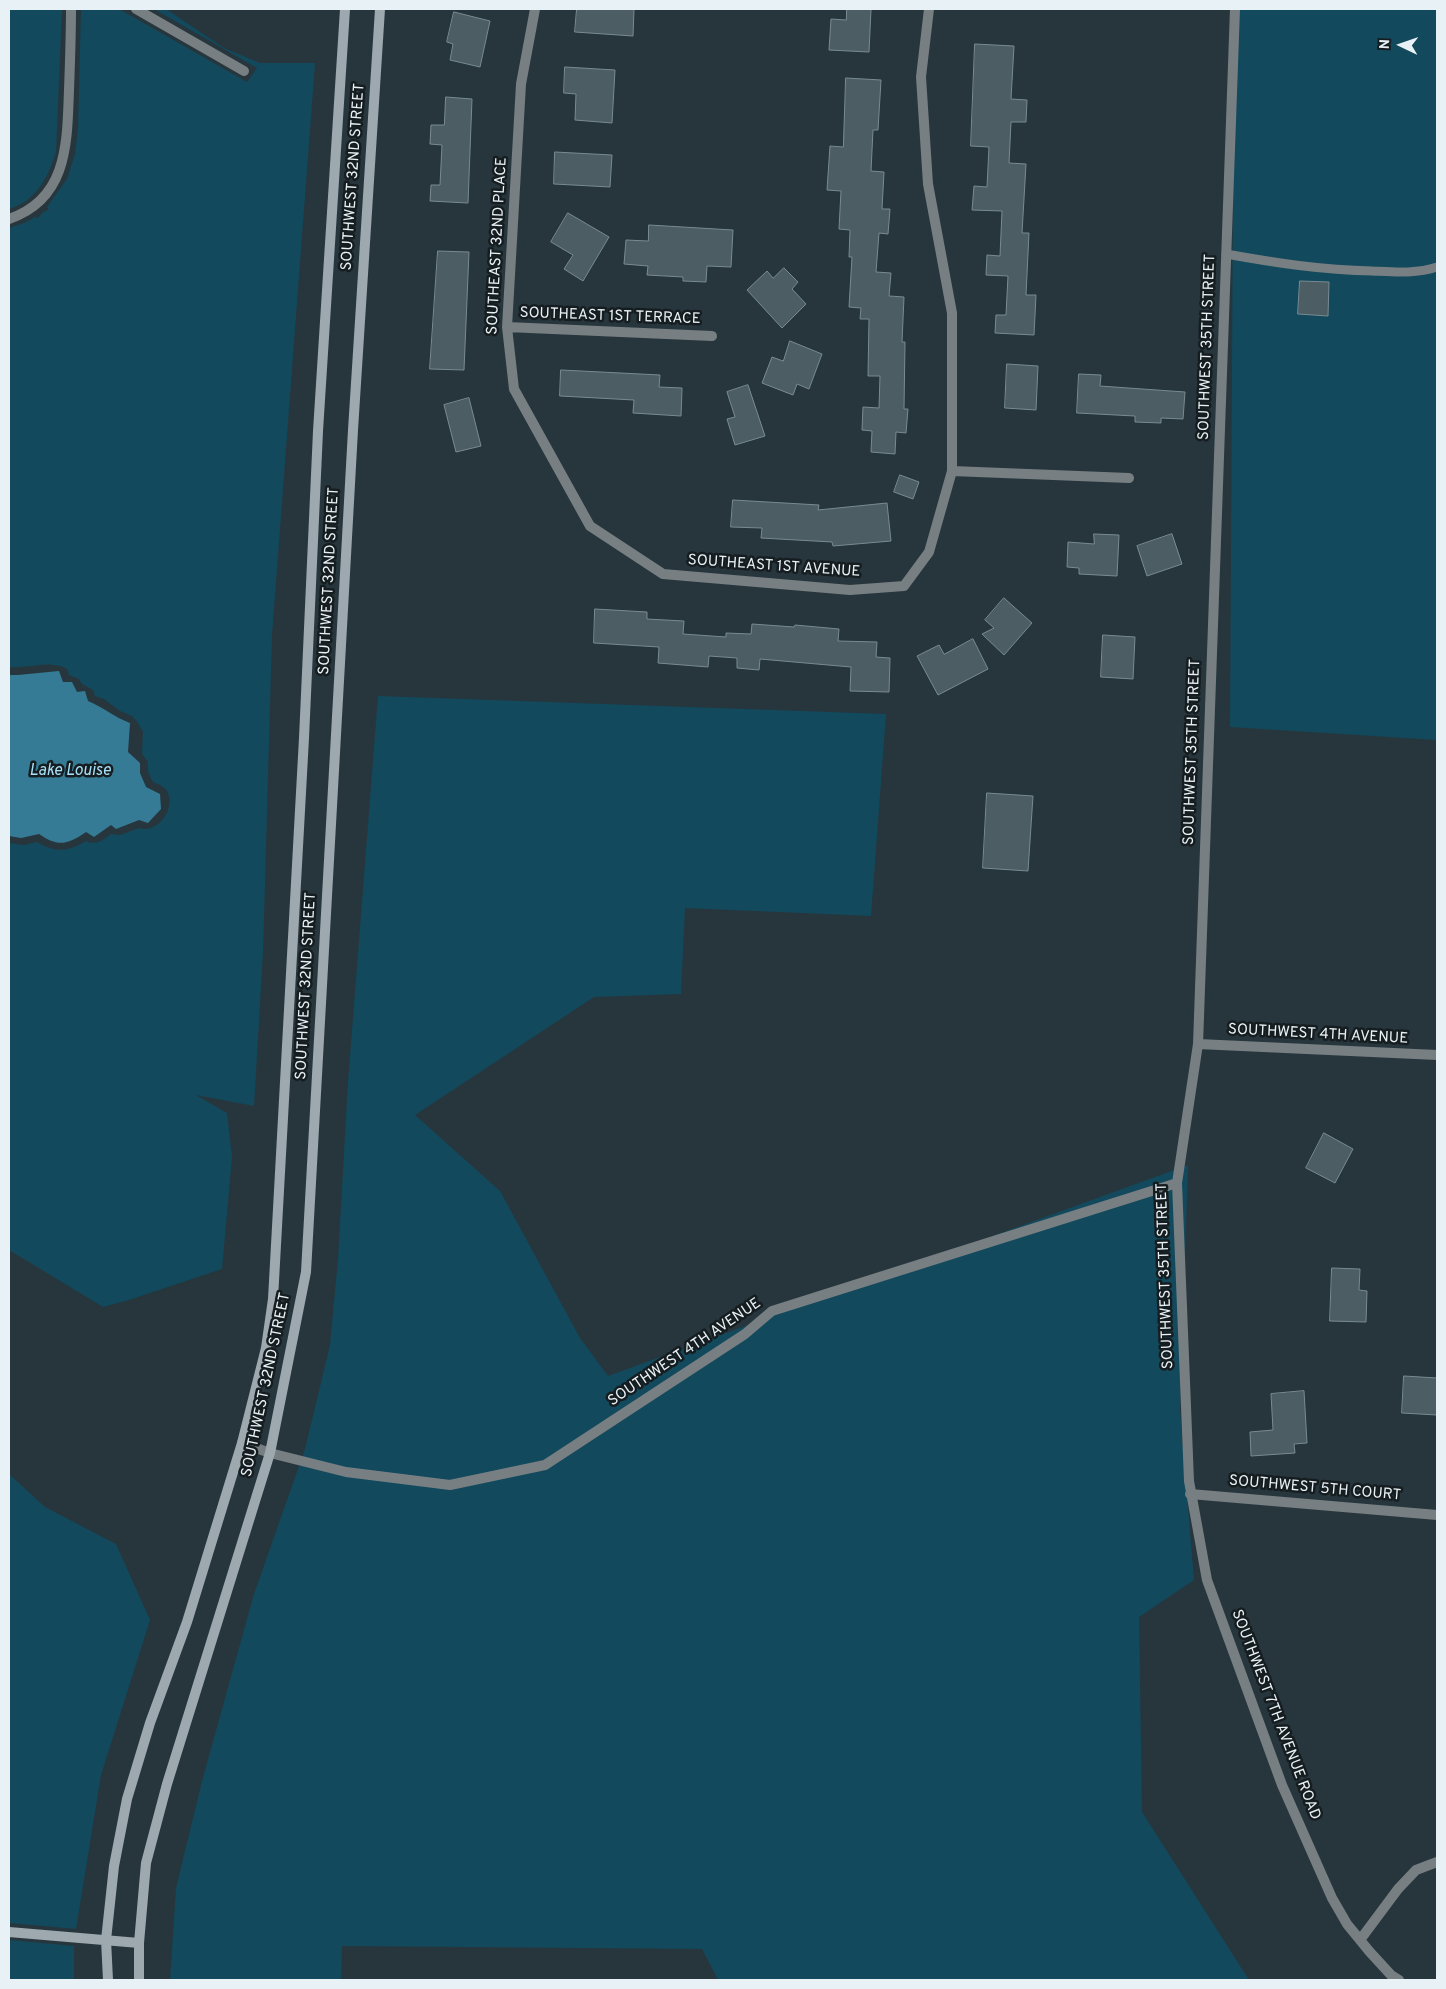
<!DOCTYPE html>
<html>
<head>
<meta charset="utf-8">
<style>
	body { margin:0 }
	#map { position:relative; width:1446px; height:1989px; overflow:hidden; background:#27363d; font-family:Overpass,sans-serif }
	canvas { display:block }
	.frame { position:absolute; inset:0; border:10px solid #e8f1f5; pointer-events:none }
	.north { position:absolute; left:1376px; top:20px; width:50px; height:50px; -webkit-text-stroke:4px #161d20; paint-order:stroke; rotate:273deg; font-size:14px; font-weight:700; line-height:20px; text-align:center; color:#e8f1f5 }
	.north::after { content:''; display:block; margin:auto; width:18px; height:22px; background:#e8f1f5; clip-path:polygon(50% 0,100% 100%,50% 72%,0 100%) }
</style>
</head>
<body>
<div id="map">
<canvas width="1446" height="1989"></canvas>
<div class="frame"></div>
<div class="north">N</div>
</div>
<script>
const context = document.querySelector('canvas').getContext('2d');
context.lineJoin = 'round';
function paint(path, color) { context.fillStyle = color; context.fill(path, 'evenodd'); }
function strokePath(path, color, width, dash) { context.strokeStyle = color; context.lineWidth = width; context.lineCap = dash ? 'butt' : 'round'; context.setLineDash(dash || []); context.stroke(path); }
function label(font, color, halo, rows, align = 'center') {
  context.font = font + ' Overpass,sans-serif'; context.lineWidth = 5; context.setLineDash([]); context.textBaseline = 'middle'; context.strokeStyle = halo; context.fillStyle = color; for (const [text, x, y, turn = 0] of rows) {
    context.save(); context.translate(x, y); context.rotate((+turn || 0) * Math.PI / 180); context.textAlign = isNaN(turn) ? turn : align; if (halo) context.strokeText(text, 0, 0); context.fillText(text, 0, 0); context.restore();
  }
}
const green = new Path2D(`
	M 9,9 L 62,9 L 56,152 C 48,178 36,201 9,209 Z
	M 81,9 L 119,9 L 247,82 L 257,68 L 154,9 L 166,9 L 224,48 L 260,63 L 315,63 L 272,635 L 263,952 L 254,1106 L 196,1095 L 227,1113 L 232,1157 L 222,1269 L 129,1300 L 103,1307 L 9,1250 L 9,843 L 24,845 L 37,842 C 55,853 68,852 86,841 C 96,846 103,840 111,834 L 120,835 L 139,828 C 157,834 175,810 168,793 C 166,787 158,784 153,782 L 148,772 L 148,762 L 142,754 L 143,732 L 138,723 L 132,716 L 120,711 L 104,699 L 95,696 L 93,690 L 82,684 L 79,679 L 69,675 L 67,669 C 50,659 28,669 9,667 L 9,228 L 24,223 L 35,217 L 38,218 L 42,213 L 49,209 L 47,207 L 67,179 L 75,154 L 78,128 Z
	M 1234,9 L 1437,9 L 1437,740 L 1230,727 Z
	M 378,696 L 886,714 L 871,916 L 685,908 L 681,994 L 594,997 L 415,1115 L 500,1191 L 580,1338 L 608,1376 L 1188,1165 L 1180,1410 L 1194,1580 L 1139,1617 L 1142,1812 L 1249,1980 L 718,1980 L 702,1949 L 342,1946 L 341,1980 L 170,1980 L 176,1888 L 202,1781 L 254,1594 L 305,1449 L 330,1345 L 338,1259 L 348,1082 Z
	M 9,1474 L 45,1507 L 116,1544 L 150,1620 L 101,1775 L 76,1929 L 9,1923 Z
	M 9,1940 L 74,1946 L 74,1980 L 9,1980 Z`);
const water = new Path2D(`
	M 59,671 L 63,682 L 72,682 L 77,692 L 85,691 L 88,701 C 103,707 114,717 130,723 L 128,752 L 140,763 L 140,773 L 146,787 L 160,794 L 161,809 L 148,823 L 139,820 L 116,829 L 111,825 L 94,837 L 86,832 C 67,845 58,847 39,834 L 21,838 L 9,836 L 9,675 L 18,675 Z`);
const building = new Path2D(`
	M 577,9 L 634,9 L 633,36 L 575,32 Z
	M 847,9 L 871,9 L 869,52 L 829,50 L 831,19 L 846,20 Z
	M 454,12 L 490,21 L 480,67 L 450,60 L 453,44 L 447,42 Z
	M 975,44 L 1014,46 L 1011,99 L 1027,100 L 1026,122 L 1011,122 L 1009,163 L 1026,164 L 1022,233 L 1029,233 L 1026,295 L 1036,295 L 1034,335 L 995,333 L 996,315 L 1006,315 L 1008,276 L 986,275 L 987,255 L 1000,256 L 1002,211 L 972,210 L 974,186 L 987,187 L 989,147 L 971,146 Z
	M 565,67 L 615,70 L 612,123 L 575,120 L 576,94 L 564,93 Z
	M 846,78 L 881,80 L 878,130 L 873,130 L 871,171 L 884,172 L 882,209 L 890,209 L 888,234 L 879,233 L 876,272 L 891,273 L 889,296 L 904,297 L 902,342 L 905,342 L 904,409 L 908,409 L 906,433 L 896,432 L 895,454 L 871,452 L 872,431 L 862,430 L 863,407 L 879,408 L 880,376 L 868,376 L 869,319 L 860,319 L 861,308 L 849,307 L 852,257 L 849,257 L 850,230 L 839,229 L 841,191 L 827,190 L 830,146 L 843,147 Z
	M 446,97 L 472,99 L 468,203 L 430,201 L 431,185 L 440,185 L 442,145 L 430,144 L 431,125 L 444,125 Z
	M 555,152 L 612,155 L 610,187 L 554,184 Z
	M 568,213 L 609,237 L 583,281 L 564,269 L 573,255 L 551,242 Z
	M 649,225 L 733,230 L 731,267 L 707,266 L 706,282 L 683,281 L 683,277 L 647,275 L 648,266 L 624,264 L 626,240 L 648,241 Z
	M 438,251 L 469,252 L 464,370 L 430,369 Z
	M 784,268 L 798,282 L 792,289 L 806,304 L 782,328 L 747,290 L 767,271 L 773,278 Z
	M 1300,281 L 1329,282 L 1328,316 L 1298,314 Z
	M 790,341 L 822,354 L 809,389 L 797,384 L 793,395 L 762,383 L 772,357 L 783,361 Z
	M 1007,364 L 1038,366 L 1036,410 L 1005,408 Z
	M 561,370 L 660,375 L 659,387 L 682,388 L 681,416 L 633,413 L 634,400 L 560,396 Z
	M 1079,374 L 1101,375 L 1100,386 L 1185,392 L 1183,419 L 1161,418 L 1161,423 L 1135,422 L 1135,416 L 1077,413 Z
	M 748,385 L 765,436 L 735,445 L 727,419 L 735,417 L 727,392 Z
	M 469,398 L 481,446 L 456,452 L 444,405 Z
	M 900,475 L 919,482 L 913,499 L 894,492 Z
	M 733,500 L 819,505 L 818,510 L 887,503 L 891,541 L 833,546 L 832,542 L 761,538 L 762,528 L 731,527 Z
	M 1094,534 L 1119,535 L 1117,576 L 1079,574 L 1079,568 L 1067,567 L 1068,542 L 1094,544 Z
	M 1172,534 L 1182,564 L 1147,576 L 1137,546 Z
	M 1004,598 L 1032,623 L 1004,655 L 982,634 L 994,628 L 985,620 Z
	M 595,609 L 647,612 L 647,619 L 684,621 L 683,634 L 726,637 L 726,633 L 751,634 L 752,624 L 794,627 L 795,625 L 839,629 L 838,641 L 877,642 L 876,657 L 890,658 L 889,692 L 850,691 L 851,667 L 760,659 L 759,670 L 737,668 L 737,658 L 709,656 L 708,667 L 658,663 L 659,647 L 594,643 Z
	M 1103,635 L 1135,637 L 1133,679 L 1101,677 Z
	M 973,639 L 988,669 L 938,695 L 917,656 L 939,645 L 944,654 Z
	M 987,793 L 1033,796 L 1028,871 L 983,868 Z
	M 1324,1133 L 1353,1149 L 1335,1183 L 1306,1168 Z
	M 1332,1268 L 1360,1269 L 1359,1290 L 1367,1291 L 1366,1322 L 1330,1321 Z
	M 1404,1376 L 1437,1378 L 1437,1415 L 1402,1413 Z
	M 1304,1391 L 1307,1443 L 1294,1444 L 1295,1453 L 1251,1456 L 1250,1432 L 1273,1430 L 1271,1394 Z`);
const lane = new Path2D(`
	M 1226,254 C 1276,263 1322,270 1372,271 C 1394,272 1416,274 1437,267`);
const street = new Path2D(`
	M 136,9 L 244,71
	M 535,9 L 521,84 L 507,327 L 514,389 L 590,526 L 663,574 L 850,590 L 904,586 L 929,552 L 952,471 L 952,313 L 928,184 L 921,77 L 929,9
	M 1235,9 L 1198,1044 L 1177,1183 L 1189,1481 L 1207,1580 L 1282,1785 L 1332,1898 L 1347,1924 L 1369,1951 L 1391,1975 L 1399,1980
	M 9,219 C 68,199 67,143 69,90 C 70,63 71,36 71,9
	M 507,327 L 712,336
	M 952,471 L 1129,478
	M 1198,1044 L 1437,1055
	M 242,1443 L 270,1453 L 346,1472 L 450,1485 L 545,1465 L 745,1334 L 772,1311 L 1177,1183
	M 1190,1494 L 1437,1515
	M 1360,1940 L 1398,1889 L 1416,1870 L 1437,1862`);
const secondary = new Path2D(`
	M 9,1932 L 139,1943
	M 108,1980 L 106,1940 L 114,1866 L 127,1799 L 150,1723 L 187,1622 L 242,1443 L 266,1348 L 273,1299 L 304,738 L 318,431 L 345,9
	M 139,1980 L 139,1943 L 146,1863 L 167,1784 L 270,1453 L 306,1272 L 353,430 L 380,9`);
const streetNames = [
	["SOUTHWEST 32ND STREET",354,177,-86],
	["SOUTHEAST 32ND PLACE",498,246,-87],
	["SOUTHEAST 1ST TERRACE",610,317,2],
	["SOUTHWEST 35TH STREET",1208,347,-88],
	["SOUTHEAST 1ST AVENUE",774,567,4],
	["SOUTHWEST 32ND STREET",330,581,-87],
	["SOUTHWEST 35TH STREET",1193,752,-88],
	["SOUTHWEST 32ND STREET",307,986,-87],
	["SOUTHWEST 4TH AVENUE",1318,1035,3],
	["SOUTHWEST 35TH STREET",1166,1276,-92],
	["SOUTHWEST 4TH AVENUE",685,1353,-34],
	["SOUTHWEST 32ND STREET",267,1385,-78],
	["SOUTHWEST 5TH COURT",1315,1489,5],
	["SOUTHWEST 7TH AVENUE ROAD",1275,1715,69]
];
const waterNames = [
	["Lake Louise",70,772]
];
paint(green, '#12495c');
paint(water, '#367b95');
paint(building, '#4d5d64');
strokePath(building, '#798b92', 1);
strokePath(lane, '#777f82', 9);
strokePath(street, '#777f82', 10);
strokePath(secondary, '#9da9af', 10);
label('15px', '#e8f1f5', '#161d20', streetNames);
label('italic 16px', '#a8e0f7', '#161d20', waterNames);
</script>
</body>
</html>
